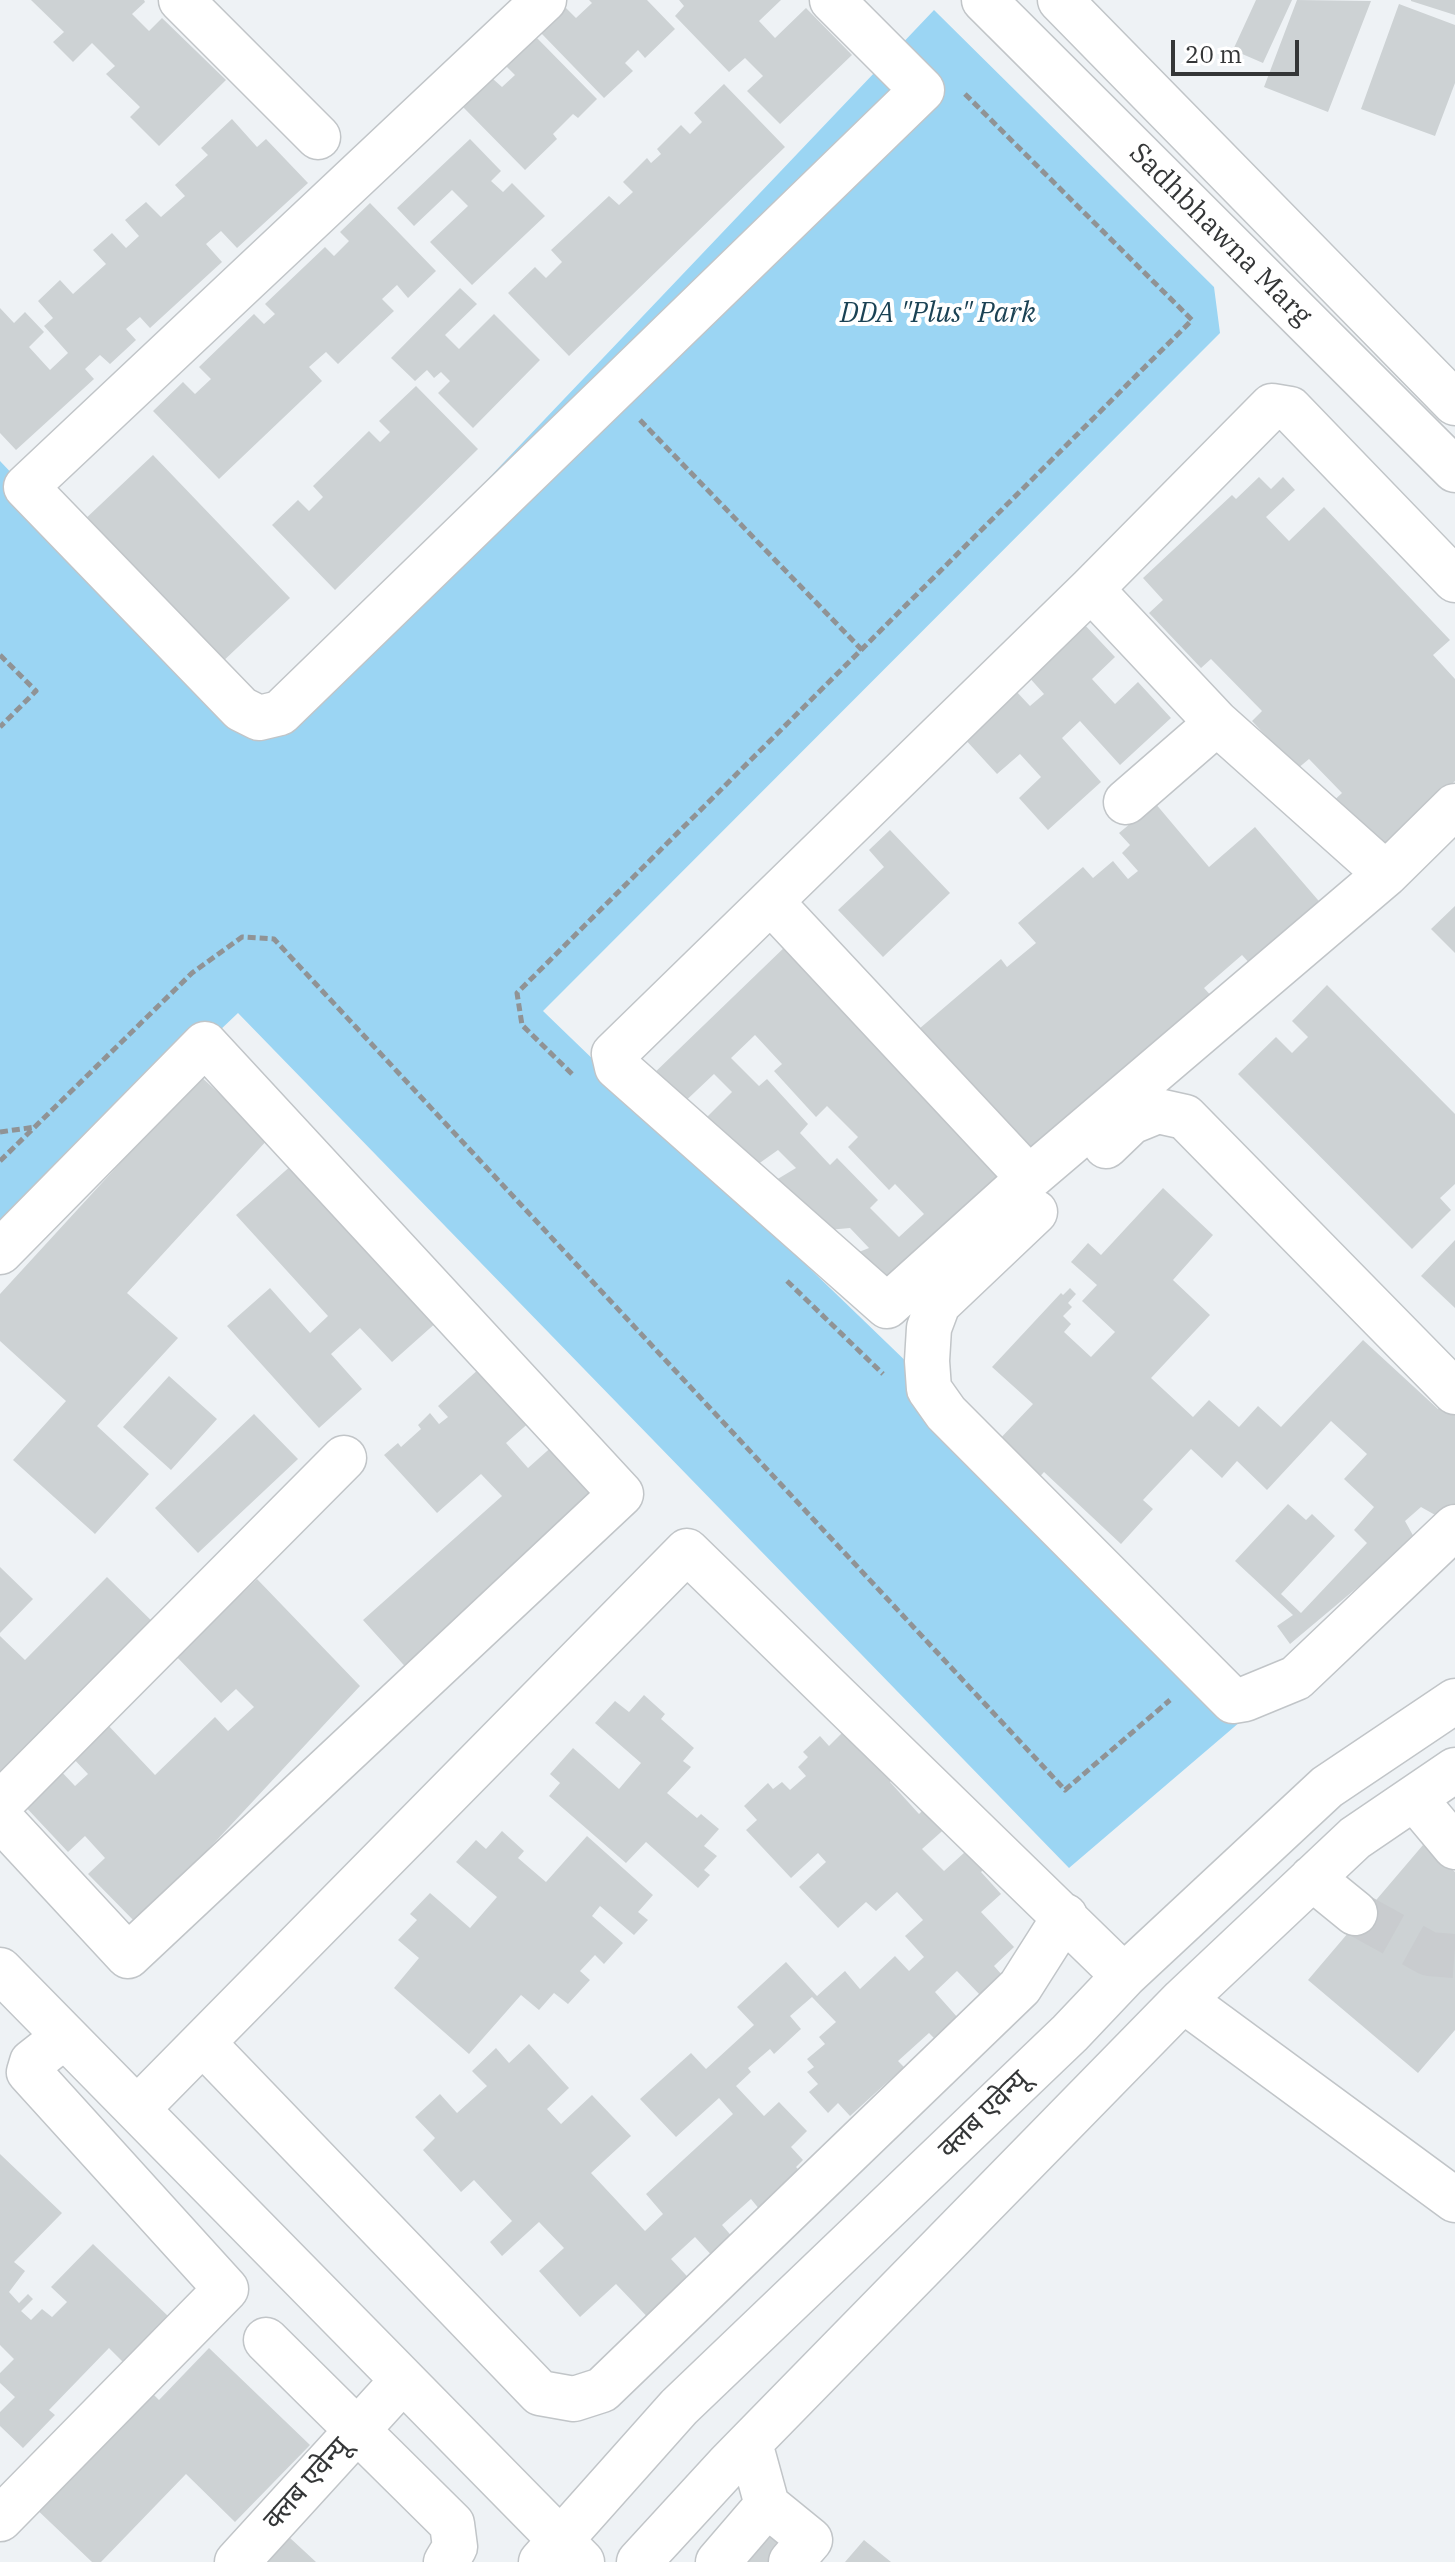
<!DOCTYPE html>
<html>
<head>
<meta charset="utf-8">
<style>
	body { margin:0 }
	#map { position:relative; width:1455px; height:2562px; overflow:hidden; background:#eef2f5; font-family:"IBM Plex Serif",serif }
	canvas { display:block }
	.scale { position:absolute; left:1171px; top:40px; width:128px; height:36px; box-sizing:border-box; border:4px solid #343637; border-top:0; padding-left:10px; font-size:24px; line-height:28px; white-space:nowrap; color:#343637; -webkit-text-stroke:6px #fff; paint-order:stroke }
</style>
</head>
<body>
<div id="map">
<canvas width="1455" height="2562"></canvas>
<div class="scale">20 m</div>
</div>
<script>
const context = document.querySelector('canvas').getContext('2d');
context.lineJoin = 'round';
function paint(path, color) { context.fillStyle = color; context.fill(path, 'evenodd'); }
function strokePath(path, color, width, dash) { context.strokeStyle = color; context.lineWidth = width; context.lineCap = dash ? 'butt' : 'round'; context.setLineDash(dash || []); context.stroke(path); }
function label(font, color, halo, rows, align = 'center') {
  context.font = font + ' "IBM Plex Serif","Noto Sans Devanagari",serif'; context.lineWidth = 8; context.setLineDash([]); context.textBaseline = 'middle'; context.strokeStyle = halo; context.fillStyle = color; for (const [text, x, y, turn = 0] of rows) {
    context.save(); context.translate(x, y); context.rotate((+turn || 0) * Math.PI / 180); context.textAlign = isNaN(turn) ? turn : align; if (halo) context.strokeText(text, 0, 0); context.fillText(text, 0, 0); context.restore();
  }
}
const green = new Path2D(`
	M 934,10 L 1214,287 L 1220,333 L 543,1011 L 1261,1704 L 1069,1868 L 238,1013 L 0,1239 L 0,461 L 252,727 Z`);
const building = new Path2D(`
	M 31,0 L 144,0 L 145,2 L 132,14 L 149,31 L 162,18 L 226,80 L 159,146 L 130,117 L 140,107 L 106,74 L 115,66 L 92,43 L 73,62 L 53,42 L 64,32 Z
	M 589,0 L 647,0 L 675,29 L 645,58 L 638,50 L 625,63 L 633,71 L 604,98 L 541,33 L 566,8 L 576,18 L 592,3 Z
	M 679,0 L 781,0 L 759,21 L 775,38 L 806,8 L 852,55 L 780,124 L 747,91 L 763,76 L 745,58 L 729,72 L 675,16 L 684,6 Z
	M 1256,0 L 1292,0 L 1263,63 L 1233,50 Z
	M 1297,0 L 1371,1 L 1328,112 L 1264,87 Z
	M 1411,0 L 1455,0 L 1455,15 L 1411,1 Z
	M 1399,4 L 1455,25 L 1455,83 L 1435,136 L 1361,109 Z
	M 536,37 L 597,99 L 578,118 L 573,114 L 553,134 L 557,139 L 525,170 L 463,107 L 493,79 L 502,87 L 515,75 L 506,66 Z
	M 724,84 L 785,147 L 569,356 L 508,293 L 535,267 L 546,278 L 562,262 L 551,250 L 609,196 L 619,205 L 633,192 L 623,182 L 647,158 L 651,163 L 661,154 L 657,149 L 681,125 L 690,134 L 702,122 L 694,113 Z
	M 232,119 L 257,147 L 266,139 L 308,183 L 237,248 L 221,231 L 206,244 L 222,262 L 150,328 L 140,317 L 126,329 L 136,340 L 110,364 L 100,355 L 85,369 L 94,379 L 16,450 L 0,433 L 0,308 L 14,323 L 25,312 L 44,332 L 29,347 L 50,370 L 68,353 L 44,326 L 53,318 L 38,301 L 60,280 L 73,294 L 106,264 L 93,250 L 112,233 L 126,248 L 139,236 L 125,220 L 146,202 L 161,217 L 185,196 L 175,185 L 208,155 L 201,148 Z
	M 470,139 L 501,171 L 491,181 L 503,192 L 512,183 L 545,216 L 472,285 L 430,242 L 468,206 L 452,190 L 414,226 L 397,208 Z
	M 370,203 L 436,271 L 408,298 L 397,285 L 382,299 L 394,311 L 338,364 L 326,352 L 309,367 L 322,381 L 219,479 L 153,411 L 183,382 L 195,394 L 211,379 L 199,367 L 254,314 L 264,324 L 275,314 L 265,304 L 325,247 L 334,256 L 349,241 L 340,232 Z
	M 460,288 L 477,304 L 445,335 L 459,349 L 494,314 L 540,360 L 473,428 L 438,393 L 450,381 L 441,372 L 434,378 L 427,370 L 415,381 L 391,358 Z
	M 416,386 L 478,449 L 335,590 L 272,525 L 298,500 L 309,511 L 323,497 L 313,486 L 369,431 L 380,442 L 390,432 L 379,421 Z
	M 153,455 L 290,598 L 219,665 L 82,522 Z
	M 1259,477 L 1271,489 L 1283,477 L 1295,490 L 1266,517 L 1289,541 L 1324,507 L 1450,640 L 1433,655 L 1455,679 L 1455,781 L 1378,854 L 1330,804 L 1342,793 L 1309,759 L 1297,769 L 1252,721 L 1262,711 L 1211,659 L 1201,668 L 1149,613 L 1163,600 L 1143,578 L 1232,495 L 1236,499 Z
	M 1083,623 L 1115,657 L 1092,679 L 1115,704 L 1138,682 L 1171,718 L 1120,765 L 1080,721 L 1062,738 L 1101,782 L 1048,830 L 1019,798 L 1041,777 L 1020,754 L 997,774 L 963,737 L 1015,690 L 1030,706 L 1044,694 L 1027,675 Z
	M 1155,803 L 1209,867 L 1255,827 L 1324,907 L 1253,967 L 1242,955 L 1204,988 L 1215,1000 L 1035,1163 L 919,1029 L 1001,959 L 1007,967 L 1036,943 L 1018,923 L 1083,867 L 1093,878 L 1113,861 L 1128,879 L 1138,871 L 1122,853 L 1130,845 L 1119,833 Z
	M 890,830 L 950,893 L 883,957 L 838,910 L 884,867 L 869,850 Z
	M 1455,906 L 1455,953 L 1431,929 Z
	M 790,942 L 1011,1171 L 880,1285 L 849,1256 L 869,1248 L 850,1228 L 828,1230 L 776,1180 L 796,1168 L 778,1150 L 754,1167 L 700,1124 L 732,1092 L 714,1074 L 677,1109 L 648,1079 ZM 755,1035 L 782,1064 L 774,1071 L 816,1117 L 827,1106 L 858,1137 L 848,1147 L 889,1190 L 895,1184 L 924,1214 L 899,1237 L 870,1208 L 878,1200 L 837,1158 L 830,1165 L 800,1133 L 808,1124 L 767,1079 L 759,1086 L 731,1058 Z
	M 1327,985 L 1455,1114 L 1455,1184 L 1440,1198 L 1451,1210 L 1412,1249 L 1238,1074 L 1276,1037 L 1292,1053 L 1308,1037 L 1292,1021 Z
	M 200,1076 L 269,1138 L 127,1293 L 178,1338 L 97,1426 L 149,1474 L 95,1534 L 13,1460 L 66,1401 L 0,1341 L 0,1294 Z
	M 294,1163 L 438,1321 L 392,1362 L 360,1328 L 331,1354 L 362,1389 L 319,1428 L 227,1326 L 270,1288 L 310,1333 L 328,1316 L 236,1215 Z
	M 1163,1188 L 1213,1235 L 1173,1280 L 1210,1315 L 1151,1378 L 1193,1417 L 1209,1400 L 1239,1427 L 1258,1406 L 1281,1427 L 1363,1340 L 1438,1409 L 1453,1394 L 1455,1396 L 1455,1507 L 1444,1520 L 1421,1507 L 1405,1521 L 1415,1539 L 1290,1644 L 1277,1626 L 1293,1615 L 1235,1561 L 1288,1504 L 1306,1520 L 1312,1514 L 1335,1536 L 1281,1594 L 1301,1613 L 1367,1543 L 1354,1530 L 1374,1507 L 1344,1479 L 1367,1454 L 1331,1421 L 1267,1490 L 1237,1461 L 1222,1478 L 1191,1449 L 1143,1500 L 1153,1509 L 1121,1544 L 1044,1472 L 1036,1481 L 996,1443 L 1033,1404 L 992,1367 L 1061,1293 L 1063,1295 L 1070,1288 L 1076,1294 L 1068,1303 L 1072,1307 L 1063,1316 L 1071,1324 L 1064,1332 L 1091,1357 L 1115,1332 L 1082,1301 L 1097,1285 L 1071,1262 L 1088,1243 L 1101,1255 Z
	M 1455,1240 L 1455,1308 L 1421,1276 Z
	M 491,1358 L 540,1413 L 506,1443 L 528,1468 L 565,1435 L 615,1490 L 411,1673 L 363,1620 L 502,1496 L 481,1474 L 437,1513 L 384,1455 L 398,1443 L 401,1447 L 421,1429 L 418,1425 L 430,1413 L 439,1424 L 448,1417 L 438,1406 Z
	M 169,1376 L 217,1419 L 171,1470 L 123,1427 Z
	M 254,1414 L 298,1459 L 198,1553 L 155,1508 Z
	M 0,1567 L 33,1599 L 0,1633 Z
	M 107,1577 L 164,1633 L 14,1785 L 0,1771 L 0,1636 L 25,1660 Z
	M 257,1579 L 360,1686 L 138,1925 L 88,1874 L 105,1858 L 85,1836 L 68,1852 L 21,1802 L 58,1768 L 75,1786 L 88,1774 L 70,1755 L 106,1723 L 155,1775 L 215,1717 L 228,1731 L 254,1707 L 236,1689 L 221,1703 L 176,1656 Z
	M 644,1695 L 665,1714 L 661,1719 L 694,1748 L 683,1761 L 691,1767 L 667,1793 L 697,1818 L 701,1814 L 719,1829 L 704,1846 L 717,1856 L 704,1870 L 710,1875 L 698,1888 L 646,1842 L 626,1863 L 549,1796 L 560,1783 L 550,1774 L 573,1748 L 619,1789 L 641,1763 L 595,1723 L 615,1701 L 629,1712 Z
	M 848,1727 L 895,1776 L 890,1782 L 919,1814 L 929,1804 L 949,1825 L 922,1849 L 944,1871 L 975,1843 L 992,1862 L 981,1872 L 1001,1894 L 981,1912 L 1014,1947 L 994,1966 L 1003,1976 L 981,1996 L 957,1971 L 935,1992 L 958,2018 L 935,2039 L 929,2033 L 898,2061 L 904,2067 L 850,2116 L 838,2103 L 828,2113 L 809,2092 L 818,2084 L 807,2072 L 814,2067 L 807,2059 L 825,2044 L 819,2037 L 836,2022 L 812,1997 L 790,2016 L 801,2029 L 774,2054 L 770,2049 L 748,2068 L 751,2072 L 736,2086 L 764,2116 L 779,2102 L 807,2131 L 791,2147 L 803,2160 L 796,2167 L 801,2172 L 760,2210 L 751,2199 L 722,2225 L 735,2240 L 715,2259 L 695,2237 L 671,2259 L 698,2288 L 656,2326 L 616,2284 L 580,2317 L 539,2271 L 564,2248 L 539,2222 L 502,2256 L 490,2242 L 512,2221 L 474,2180 L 461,2192 L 423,2150 L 435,2138 L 415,2117 L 440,2094 L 457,2113 L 487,2086 L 472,2071 L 496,2048 L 509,2063 L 529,2044 L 569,2088 L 547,2109 L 561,2124 L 592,2095 L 631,2136 L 591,2173 L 645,2231 L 663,2214 L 646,2194 L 733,2114 L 719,2098 L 676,2137 L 640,2099 L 691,2053 L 706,2069 L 754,2025 L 737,2007 L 786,1962 L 817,1996 L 845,1971 L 860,1989 L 895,1956 L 909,1971 L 924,1957 L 905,1936 L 923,1920 L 897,1892 L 876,1911 L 866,1902 L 838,1928 L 799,1887 L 826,1862 L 818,1853 L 791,1878 L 746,1830 L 757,1820 L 744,1806 L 768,1783 L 773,1789 L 782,1782 L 790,1790 L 806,1776 L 798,1767 L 808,1757 L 803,1752 L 820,1736 L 829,1746 Z
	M 502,1831 L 524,1851 L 518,1858 L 546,1882 L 587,1836 L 653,1895 L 638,1912 L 648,1920 L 634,1935 L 600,1906 L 592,1916 L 623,1943 L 604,1964 L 595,1955 L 580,1971 L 590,1980 L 568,2004 L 554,1993 L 539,2010 L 521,1995 L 469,2054 L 394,1988 L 419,1958 L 398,1940 L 417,1920 L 410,1914 L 430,1893 L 470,1928 L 497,1897 L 456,1862 L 476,1840 L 486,1849 Z
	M 1423,1845 L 1455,1872 L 1455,2030 L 1418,2073 L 1308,1980 Z
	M 0,2154 L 62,2213 L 14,2262 L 25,2271 L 9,2292 L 19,2303 L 28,2294 L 33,2299 L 21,2311 L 31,2320 L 42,2309 L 52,2317 L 67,2302 L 51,2287 L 93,2244 L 168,2316 L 123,2362 L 109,2348 L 49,2410 L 55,2415 L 23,2448 L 0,2426 L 0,2412 L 15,2397 L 0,2383 L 0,2373 L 14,2359 L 0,2345 Z
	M 209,2348 L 310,2445 L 235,2522 L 186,2474 L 101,2562 L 92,2562 L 31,2504 L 146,2387 L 159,2400 Z
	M 276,2525 L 316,2562 L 241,2562 Z
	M 771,2529 L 813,2562 L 744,2562 Z
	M 864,2540 L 891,2562 L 845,2562 Z`);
const minorTunnel = new Path2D(`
	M 1355,1913 L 1429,1954 L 1455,1956`);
const path = new Path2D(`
	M 640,420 L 862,650
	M 0,655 L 36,691 L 0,727
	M 572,1074 L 522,1025 L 517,993 L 1192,320 L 964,93
	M 0,1132 L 35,1127
	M 0,1161 L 192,973 L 242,937 L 274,939 L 1065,1790 L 1170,1700
	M 787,1281 L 883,1374`);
const minor = new Path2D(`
	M 181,0 L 318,137
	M 544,0 L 26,487 L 241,709 L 259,718 L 280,713 L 922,90 L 832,0
	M 984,0 L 1455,470
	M 1060,0 L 1455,403
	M 1455,580 L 1290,409 L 1272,406 L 1091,589 L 614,1054 L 617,1067 L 887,1306 L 1029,1178 L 1386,874 L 1455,806
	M 1091,589 L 1217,723 L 1386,874
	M 1126,802 L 1217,723
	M 772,903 L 1029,1178
	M 1106,1146 L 1131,1122 L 1158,1111 L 1185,1117 L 1455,1392
	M 1035,1212 L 938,1304 L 929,1328 L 927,1361 L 929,1389 L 946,1413 L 1233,1701 L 1245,1699 L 1296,1678 L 1455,1527
	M 0,1252 L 205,1044 L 621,1494 L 128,1956 L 0,1818
	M 1414,1798 L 1455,1847
	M 0,1804 L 344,1458
	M 1312,1878 L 1355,1913
	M 0,1970 L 582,2562
	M 1183,2000 L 1455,2200
	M 203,2043 L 540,2393 L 574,2399 L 602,2390 L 1020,1987 L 1065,1916
	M 137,2109 L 687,1551 L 1124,1976
	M 266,2340 L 452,2524 L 455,2547 L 446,2562
	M 767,2505 L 810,2540 L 791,2562
	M 0,2519 L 226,2289 L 29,2072 L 32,2062 L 65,2036
	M 237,2562 L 403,2380
	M 541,2562 L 679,2407 L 1070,2033 L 1124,1976 L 1327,1787 L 1455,1701
	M 639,2562 L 729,2464 L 1183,2000 L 1355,1838 L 1455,1770
	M 718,2562 L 767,2505 L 750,2443`);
const streetNames = [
	["Sadhbhawna Marg",1220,235,45],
	["क्लब एवेन्यू",984,2115,-44],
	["क्लब एवेन्यू",307,2484,-48]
];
const parkNames = [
	["DDA \"Plus\" Park",938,314]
];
paint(green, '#9bd5f3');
paint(building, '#cdd2d4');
strokePath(minorTunnel, '#c9cccf', 44, [44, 22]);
strokePath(minor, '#c1c5c8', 47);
strokePath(path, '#909395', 5, [8, 4]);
strokePath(minor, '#fff', 44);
label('28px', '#343637', '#fff', streetNames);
label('italic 28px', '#1b4254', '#fff', parkNames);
</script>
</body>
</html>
